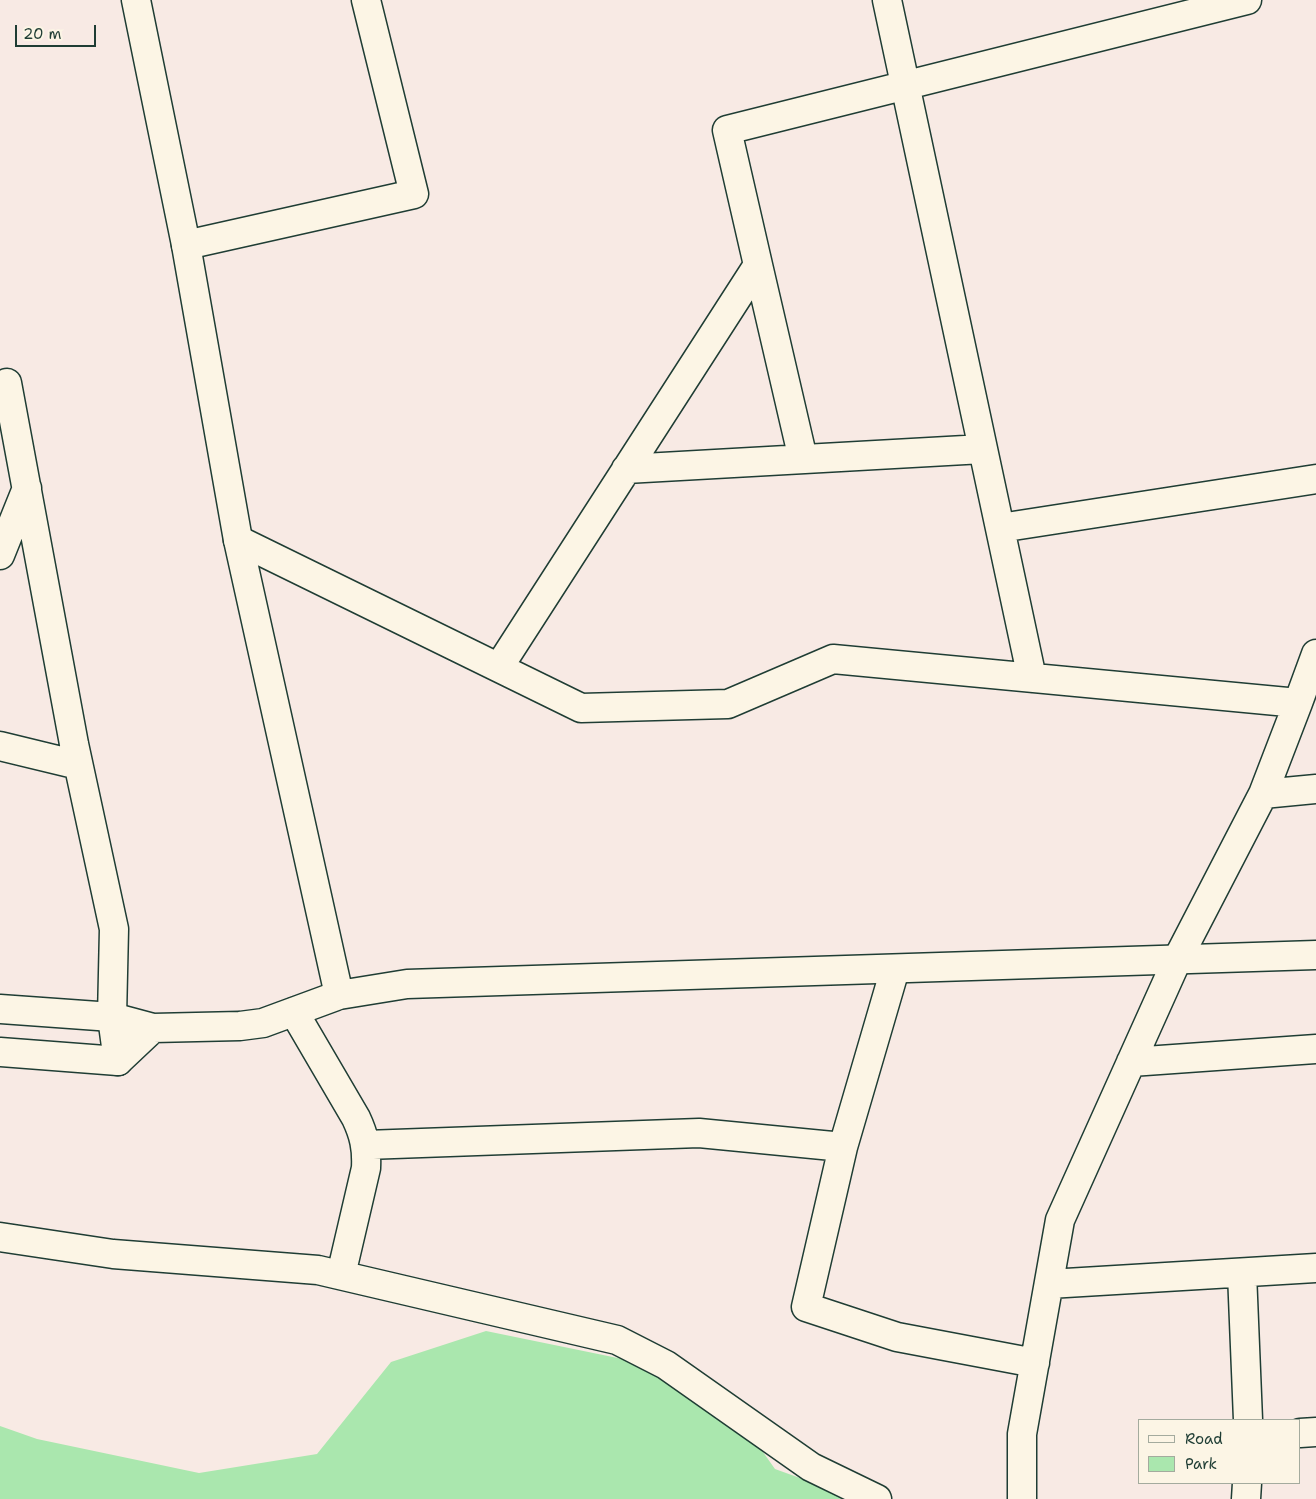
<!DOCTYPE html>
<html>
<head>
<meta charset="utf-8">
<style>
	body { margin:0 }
	#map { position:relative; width:1316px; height:1499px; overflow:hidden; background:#f8eae4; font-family:"Shantell Sans",sans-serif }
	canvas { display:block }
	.legend { position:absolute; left:1138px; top:1419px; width:162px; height:65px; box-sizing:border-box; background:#fcf5e5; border:1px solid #a4ab9e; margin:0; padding:6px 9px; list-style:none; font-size:15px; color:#1f3d34 }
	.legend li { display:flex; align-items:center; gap:10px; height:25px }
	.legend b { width:25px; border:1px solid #a4ab9e }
	.scale { position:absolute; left:15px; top:25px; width:81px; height:22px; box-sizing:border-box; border:2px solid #1f3d34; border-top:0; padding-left:6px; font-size:15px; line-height:18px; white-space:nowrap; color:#1f3d34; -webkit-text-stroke:4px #fcf5e5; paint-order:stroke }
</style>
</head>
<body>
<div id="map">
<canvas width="1316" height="1499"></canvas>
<ul class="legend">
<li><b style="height:6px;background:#fcf5e5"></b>Road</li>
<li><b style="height:14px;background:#aae7ae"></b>Park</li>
</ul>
<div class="scale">20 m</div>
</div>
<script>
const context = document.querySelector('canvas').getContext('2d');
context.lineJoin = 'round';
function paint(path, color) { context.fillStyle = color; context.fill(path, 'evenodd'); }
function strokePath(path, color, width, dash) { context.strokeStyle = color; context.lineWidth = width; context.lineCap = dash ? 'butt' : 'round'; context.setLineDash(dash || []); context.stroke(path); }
const green = new Path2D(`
	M 486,1331 L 642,1363 L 736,1414 L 775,1469 L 858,1499 L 0,1499 L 0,1426 L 37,1439 L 199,1473 L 317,1454 L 391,1362 Z`);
const minor = new Path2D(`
	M 887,0 L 1032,678
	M 186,245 L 414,194 L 366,0
	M 758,265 L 803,459
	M 7,383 L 74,744 L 114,929 L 112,1017 L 118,1061
	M 626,469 L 983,449
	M 1000,528 L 1316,479
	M 238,540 L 581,708 L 728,704 L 833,659 L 1298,703 L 1263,794 L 1177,960 L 1060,1220 L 1022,1434 L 1022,1499
	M 0,555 L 27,488
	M 499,667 L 758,265 L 727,130 L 1247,0
	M 1298,703 L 1316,654
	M 0,746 L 78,765
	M 1263,794 L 1316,789
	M 895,969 L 843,1147 L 806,1307 L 897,1337 L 1035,1363
	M 294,1012 L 356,1118 C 364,1135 367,1148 366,1168 L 341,1275
	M 1131,1062 L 1316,1049
	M 366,1145 L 699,1133 L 843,1147
	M 0,1237 L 113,1254 L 318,1270 L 617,1340 L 666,1365 L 811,1467 L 877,1499
	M 1242,1273 L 1248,1420
	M 1049,1284 L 1316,1268
	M 1300,1433 L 1316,1432
	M 1246,1499 L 1247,1483`);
const tertiary = new Path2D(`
	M 136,0 L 186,245 L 238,540 L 339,995
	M 0,1009 L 112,1017 L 153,1028 L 240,1026 L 263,1023 L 339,995 L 407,984 L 1316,955
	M 0,1052 L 118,1061 L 153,1028`);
paint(green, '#aae7ae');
strokePath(minor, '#1f3d34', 31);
strokePath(tertiary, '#1f3d34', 31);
strokePath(minor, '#fcf5e5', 28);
strokePath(tertiary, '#fcf5e5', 28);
</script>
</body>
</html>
